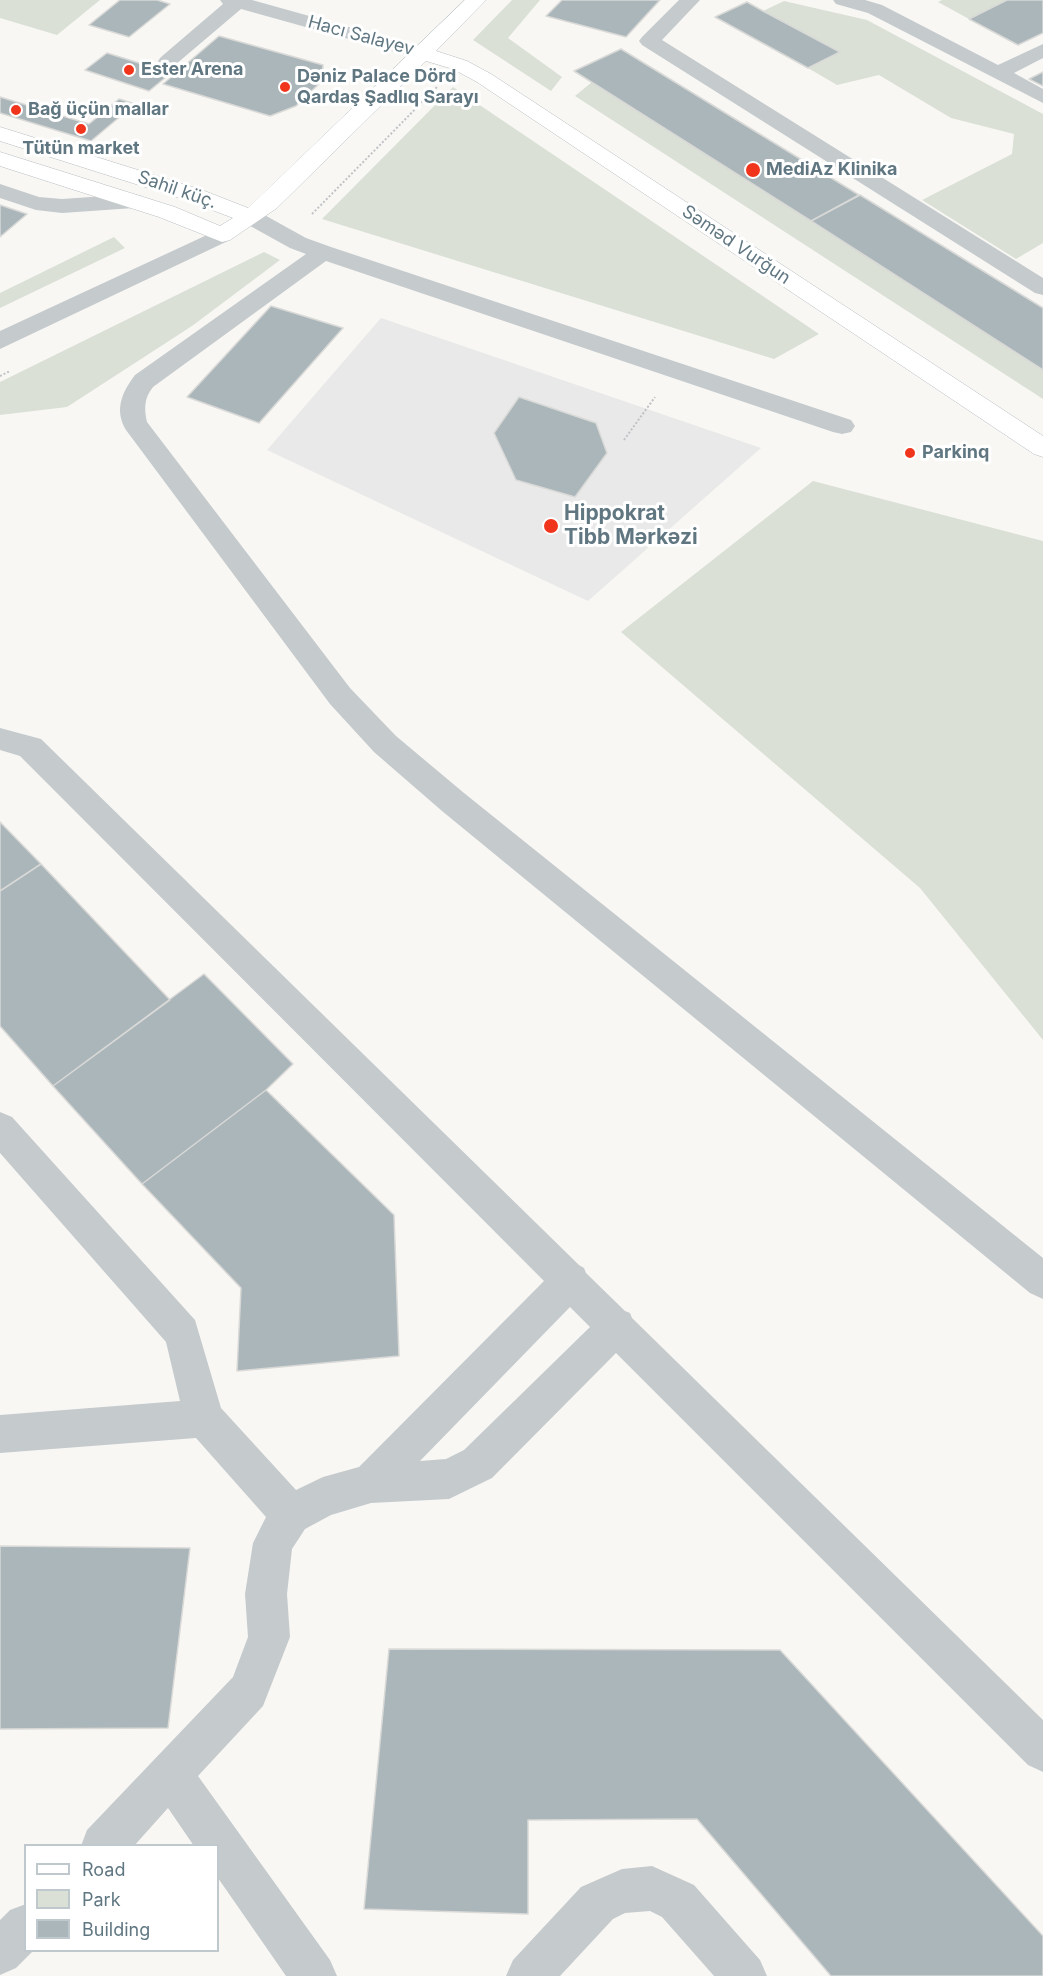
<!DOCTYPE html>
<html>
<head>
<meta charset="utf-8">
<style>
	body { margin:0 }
	#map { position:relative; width:1043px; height:1976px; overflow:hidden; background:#f8f7f4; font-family:Inter,sans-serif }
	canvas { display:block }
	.legend { position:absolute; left:24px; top:1844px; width:195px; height:108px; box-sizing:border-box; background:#fff; border:2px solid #bfc9cd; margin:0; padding:8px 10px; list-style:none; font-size:18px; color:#607782 }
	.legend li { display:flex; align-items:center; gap:12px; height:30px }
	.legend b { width:30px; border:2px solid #bfc9cd }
</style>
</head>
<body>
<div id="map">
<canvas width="1043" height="1976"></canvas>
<ul class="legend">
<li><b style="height:8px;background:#fff"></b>Road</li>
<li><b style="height:16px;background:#dae0d5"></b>Park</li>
<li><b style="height:16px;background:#abb6ba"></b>Building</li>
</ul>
</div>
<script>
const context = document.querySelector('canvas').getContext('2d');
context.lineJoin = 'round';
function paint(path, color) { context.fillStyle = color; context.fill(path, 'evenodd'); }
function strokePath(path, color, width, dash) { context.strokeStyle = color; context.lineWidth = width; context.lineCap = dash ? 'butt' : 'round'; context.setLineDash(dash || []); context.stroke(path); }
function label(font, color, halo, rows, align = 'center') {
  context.font = font + ' Inter,sans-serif'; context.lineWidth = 6; context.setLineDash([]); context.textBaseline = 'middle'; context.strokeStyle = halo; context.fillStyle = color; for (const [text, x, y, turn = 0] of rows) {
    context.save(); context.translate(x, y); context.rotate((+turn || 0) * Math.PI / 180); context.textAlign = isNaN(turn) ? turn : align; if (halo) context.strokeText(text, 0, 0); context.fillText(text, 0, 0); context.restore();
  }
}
const built = new Path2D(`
	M 381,318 L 761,448 L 588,601 L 267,450 Z`);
const green = new Path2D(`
	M 0,0 L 100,0 L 57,35 L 0,18 Z
	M 512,0 L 540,0 L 508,38 L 562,77 L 551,91 L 473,40 Z
	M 942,0 L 1007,0 L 969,19 L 938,2 Z
	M 784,1 L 867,20 L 1043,114 L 1043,243 L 1016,259 L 922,200 L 1012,154 L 1014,134 L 951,118 L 879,75 L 837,85 L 808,68 L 839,51 L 763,11 Z
	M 592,82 L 1043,369 L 1043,399 L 575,96 Z
	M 453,87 L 819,334 L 774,359 L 322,219 Z
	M 114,237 L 125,248 L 0,308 L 0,293 Z
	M 264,252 L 280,260 L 192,326 L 67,407 L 0,415 L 0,382 Z
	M 813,481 L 1043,541 L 1043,1040 L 920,888 L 621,632 Z`);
const building = new Path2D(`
	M 120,0 L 157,0 L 170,4 L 129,37 L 89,25 Z
	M 562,0 L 660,0 L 626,37 L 546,16 Z
	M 1007,0 L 1043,0 L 1043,33 L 1018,45 L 969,19 Z
	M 747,2 L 763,11 L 840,52 L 808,68 L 715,17 Z
	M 219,36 L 323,65 L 322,81 L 296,106 L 270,116 L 163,84 Z
	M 621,49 L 859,195 L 811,221 L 574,71 Z
	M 107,53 L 171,73 L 149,91 L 85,70 Z
	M 1043,72 L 1043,86 L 1029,79 Z
	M 0,97 L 89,124 L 119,99 L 135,104 L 91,141 L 0,113 Z
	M 860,195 L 1043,308 L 1043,370 L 811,221 Z
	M 0,205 L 27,214 L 0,237 Z
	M 271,306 L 343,328 L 259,423 L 187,397 Z
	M 519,397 L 596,423 L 607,453 L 575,497 L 516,480 L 494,433 Z
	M 0,822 L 41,864 L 0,891 Z
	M 41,864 L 170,1000 L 53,1086 L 0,1026 L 0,891 Z
	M 204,974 L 293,1064 L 266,1090 L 142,1184 L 53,1086 Z
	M 266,1090 L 394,1215 L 399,1356 L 237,1371 L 241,1288 L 142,1184 Z
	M 0,1546 L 190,1548 L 168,1728 L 0,1729 Z
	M 389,1649 L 780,1650 L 1043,1936 L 1043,1976 L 831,1976 L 697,1819 L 528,1820 L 528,1914 L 364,1909 Z`);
const path = new Path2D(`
	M 312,214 L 437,87
	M 0,376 L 10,371
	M 624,440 L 655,397`);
const minor = new Path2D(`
	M 220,0 L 252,0 L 431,50 L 434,54 L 431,58 L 424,60 L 241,9 L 175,65 L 168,67 L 161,65 L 158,61 L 161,57 L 223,4 Z
	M 679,0 L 700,0 L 662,40 L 1043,278 L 1043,295 L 1035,293 L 642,45 L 639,41 L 642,37 Z
	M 833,0 L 865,0 L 882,5 L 998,65 L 1043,44 L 1043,58 L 1014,73 L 1043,89 L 1043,103 L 868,13 L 836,4 Z
	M 0,184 L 39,197 L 62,199 L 134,194 L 142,196 L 145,201 L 142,206 L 134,208 L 62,213 L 36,210 L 0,198 Z
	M 251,210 L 259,212 L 306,238 L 331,247 L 851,420 L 855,426 L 851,432 L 842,434 L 833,432 L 326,261 L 153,387 C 144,398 144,409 147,422 L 350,688 L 396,736 L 464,793 L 1043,1258 L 1043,1299 L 1030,1293 L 442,811 L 374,752 L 330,704 L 126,430 C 114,410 122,392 135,375 L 306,254 L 290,248 L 243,222 L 240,217 L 243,212 Z
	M 222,228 L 230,230 L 234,235 L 230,240 L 0,349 L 0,331 Z
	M 0,728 L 41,739 L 579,1265 L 584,1268 L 586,1273 L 625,1311 L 630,1313 L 632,1318 L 1043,1720 L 1043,1772 L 1028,1765 L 616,1353 L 492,1478 L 449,1499 L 371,1503 L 331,1515 L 305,1529 L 292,1549 L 287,1594 L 290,1637 L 263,1706 L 198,1776 L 330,1960 L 337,1976 L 286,1976 L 218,1878 L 218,1846 L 194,1846 L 168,1808 L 134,1846 L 81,1846 L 87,1830 L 233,1677 L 248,1637 L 245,1594 L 253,1543 L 266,1517 L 196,1438 L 0,1453 L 0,1415 L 180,1401 L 166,1342 L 0,1153 L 0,1112 L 12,1117 L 195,1320 L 221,1408 L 296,1490 L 323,1477 L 359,1467 L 544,1281 L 20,756 L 0,750 ZM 570,1307 L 590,1327 L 464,1450 L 446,1459 L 420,1461 Z
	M 652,1866 L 694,1885 L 760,1960 L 767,1976 L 714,1976 L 662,1917 L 650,1911 L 625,1913 L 613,1919 L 560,1976 L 506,1976 L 513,1960 L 581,1887 L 622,1869 Z
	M 26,1904 L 26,1950 L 34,1950 L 16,1968 L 0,1975 L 0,1920 L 10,1910 Z`);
const major = new Path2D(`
	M 465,0 L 486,0 L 436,51 L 467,61 L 491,74 L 1043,436 L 1043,457 L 1034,454 L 477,82 L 453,69 L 426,61 L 277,208 L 230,240 L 222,242 L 159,217 L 0,166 L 0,152 L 175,207 L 220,226 L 233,218 L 186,200 L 0,141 L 0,127 L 202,190 L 248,208 Z`);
const markers = [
	[129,70,6,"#f0351c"],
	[285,87,6,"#f0351c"],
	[16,110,6,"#f0351c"],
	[81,129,6,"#f0351c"],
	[753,170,8,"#f0351c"],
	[910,453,6,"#f0351c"],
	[551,526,8,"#f0351c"]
];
const farStreetnames = [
	["Hacı Salayev",361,36,15],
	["Sahil küç.",177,190,19],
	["Səməd Vurğun",736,245,34]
];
const farPoinames = [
	["Ester Arena",141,70],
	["Dəniz Palace Dörd",297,77],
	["Qardaş Şadlıq Sarayı",297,98],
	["Bağ üçün mallar",28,110],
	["Tütün market",81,149,"center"],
	["MediAz Klinika",766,170],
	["Parkinq",922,453]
];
const poiNames = [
	["Hippokrat",564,514],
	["Tibb Mərkəzi",564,538]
];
paint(built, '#e8e9e8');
paint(green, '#dae0d5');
paint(building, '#abb6ba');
strokePath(building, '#d9d9d7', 1.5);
strokePath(major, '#b8bdc0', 1);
strokePath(path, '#c0c3c5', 2, [2, 2]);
paint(minor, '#c5cacd');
paint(major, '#fff');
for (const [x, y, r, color] of markers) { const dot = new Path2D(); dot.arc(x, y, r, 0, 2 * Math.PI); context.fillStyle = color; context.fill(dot); strokePath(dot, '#fff', 2); }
label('18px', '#607782', '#fff', farStreetnames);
label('bold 18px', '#607782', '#fff', farPoinames, 'left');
label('bold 21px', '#607782', '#fff', poiNames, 'left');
</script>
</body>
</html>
